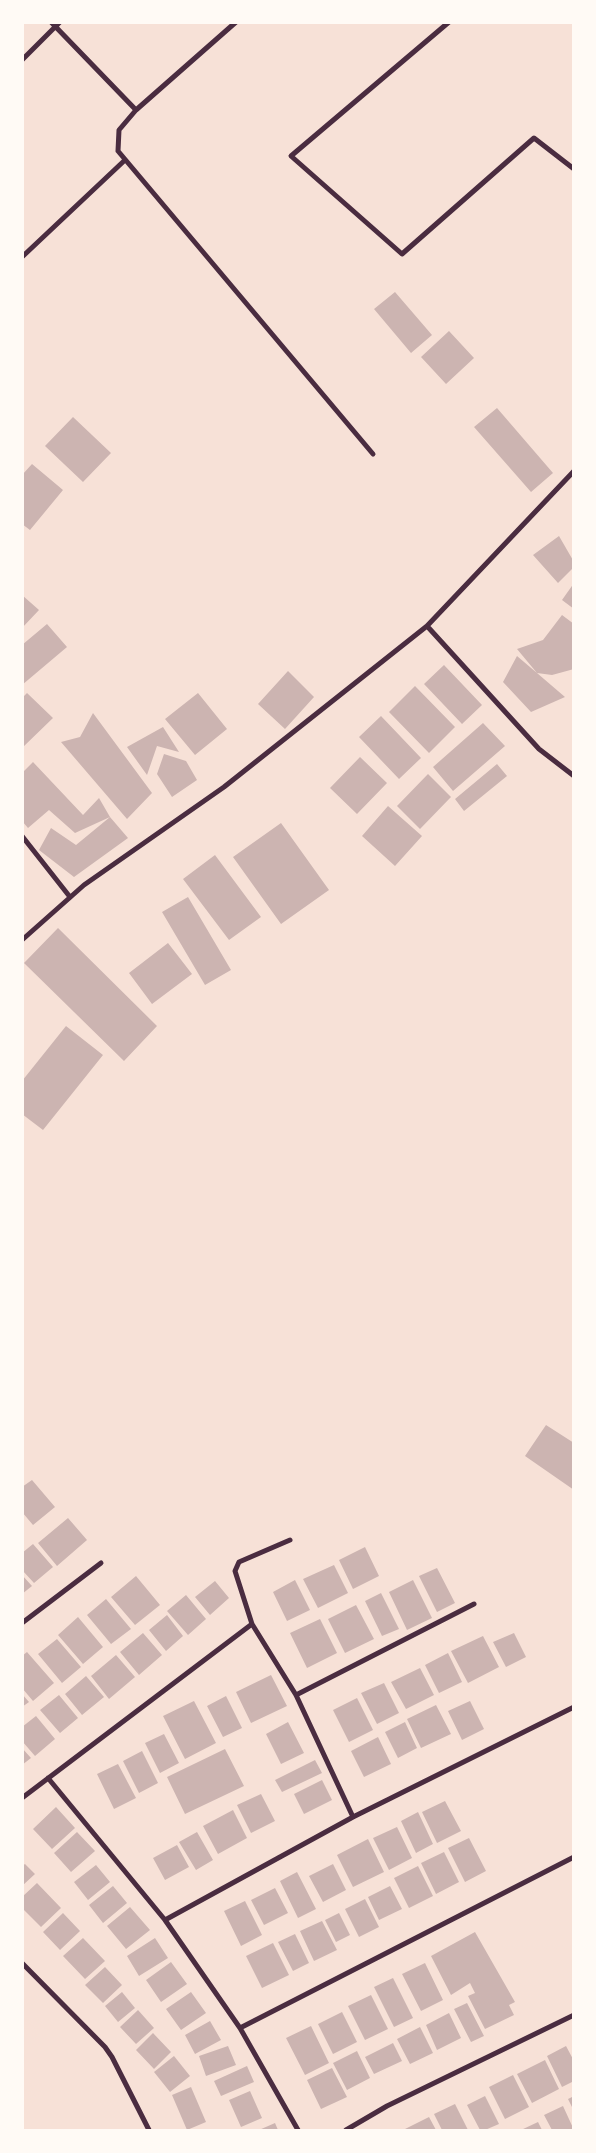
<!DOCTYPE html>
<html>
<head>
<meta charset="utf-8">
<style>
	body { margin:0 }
	#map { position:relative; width:596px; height:2153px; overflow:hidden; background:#f7e1d7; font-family:Roboto,sans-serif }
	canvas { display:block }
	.frame { position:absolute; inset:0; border:24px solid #fffaf5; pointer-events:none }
</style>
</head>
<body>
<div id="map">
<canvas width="596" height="2153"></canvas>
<div class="frame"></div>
</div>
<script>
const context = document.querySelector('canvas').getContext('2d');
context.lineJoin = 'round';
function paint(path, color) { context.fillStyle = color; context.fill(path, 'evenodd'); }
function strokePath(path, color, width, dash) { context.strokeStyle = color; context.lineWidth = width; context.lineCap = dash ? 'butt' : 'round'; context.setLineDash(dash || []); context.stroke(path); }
const building = new Path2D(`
	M 395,292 L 432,335 L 411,353 L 374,309 Z
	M 449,331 L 474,358 L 446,384 L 421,357 Z
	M 497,408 L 553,473 L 531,492 L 474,427 Z
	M 73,417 L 111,453 L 83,482 L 45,446 Z
	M 32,464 L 63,490 L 30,530 L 22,524 L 22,475 Z
	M 559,536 L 574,562 L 574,567 L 558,583 L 533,555 Z
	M 574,583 L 574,609 L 562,600 Z
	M 22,595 L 39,610 L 22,628 Z
	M 562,615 L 574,624 L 574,669 L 552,675 L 537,673 L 565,697 L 531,712 L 503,682 L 517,656 L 537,673 L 517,649 L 543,640 Z
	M 47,624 L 67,647 L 22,685 L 22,645 Z
	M 444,665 L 482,705 L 462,724 L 424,684 Z
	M 288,671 L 314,697 L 285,729 L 258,704 Z
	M 415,686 L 455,727 L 429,753 L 389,712 Z
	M 27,693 L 53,718 L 22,748 L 22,698 Z
	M 198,693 L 227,729 L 195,755 L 165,719 Z
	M 93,713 L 152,793 L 127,819 L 61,742 L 80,737 Z
	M 381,716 L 421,758 L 399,779 L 359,737 Z
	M 483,723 L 505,746 L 453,791 L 433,767 Z
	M 163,727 L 179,752 L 157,746 L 147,775 L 127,747 Z
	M 164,754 L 186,761 L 197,780 L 172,797 L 157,774 Z
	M 360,757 L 387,783 L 357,814 L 330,788 Z
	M 33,762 L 83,815 L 99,798 L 110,817 L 75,833 L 49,810 L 28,828 L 22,821 L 22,773 Z
	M 497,764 L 507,776 L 464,811 L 455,799 Z
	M 428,774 L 451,797 L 420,829 L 397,806 Z
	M 388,806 L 422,836 L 395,866 L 362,836 Z
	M 110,817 L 128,838 L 74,877 L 39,850 L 51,828 L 76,845 Z
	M 281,823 L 329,890 L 281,924 L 233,857 Z
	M 215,855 L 261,917 L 229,940 L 183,879 Z
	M 188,897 L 231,970 L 205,985 L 162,912 Z
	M 58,928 L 157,1026 L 124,1061 L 24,963 Z
	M 168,943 L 192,974 L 152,1004 L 129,973 Z
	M 66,1026 L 103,1055 L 43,1130 L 22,1114 L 22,1081 Z
	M 546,1425 L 574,1443 L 574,1490 L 525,1456 Z
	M 32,1480 L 55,1507 L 33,1525 L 22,1512 L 22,1487 Z
	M 68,1518 L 87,1540 L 57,1566 L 38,1543 Z
	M 33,1544 L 53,1567 L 34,1583 L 22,1570 L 22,1553 Z
	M 365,1547 L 379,1576 L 353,1589 L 339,1560 Z
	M 334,1565 L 348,1593 L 318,1608 L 303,1579 Z
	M 437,1568 L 455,1603 L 437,1612 L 419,1576 Z
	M 22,1575 L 32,1586 L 22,1594 Z
	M 136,1576 L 160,1605 L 135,1625 L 111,1597 Z
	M 295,1580 L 310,1610 L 287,1621 L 273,1592 Z
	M 413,1580 L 432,1618 L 407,1630 L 389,1592 Z
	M 215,1581 L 229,1598 L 210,1615 L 195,1597 Z
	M 381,1593 L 399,1629 L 382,1636 L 365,1601 Z
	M 186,1595 L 206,1619 L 188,1635 L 167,1611 Z
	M 106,1599 L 131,1629 L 111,1644 L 87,1615 Z
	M 356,1605 L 374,1639 L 345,1653 L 328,1619 Z
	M 167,1615 L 183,1636 L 166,1651 L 149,1630 Z
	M 78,1617 L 103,1647 L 83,1664 L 58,1635 Z
	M 320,1619 L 337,1653 L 307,1668 L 290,1633 Z
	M 143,1633 L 162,1655 L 139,1675 L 120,1652 Z
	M 514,1633 L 526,1657 L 506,1667 L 493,1642 Z
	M 483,1636 L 499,1667 L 468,1683 L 451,1651 Z
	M 57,1639 L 81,1667 L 62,1683 L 38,1654 Z
	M 27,1652 L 54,1683 L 33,1701 L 22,1688 L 22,1656 Z
	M 448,1653 L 462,1682 L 439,1693 L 425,1665 Z
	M 116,1655 L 135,1677 L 109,1699 L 91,1676 Z
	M 420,1668 L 434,1695 L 406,1709 L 391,1682 Z
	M 271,1675 L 287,1706 L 251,1723 L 236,1692 Z
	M 86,1676 L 104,1697 L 82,1715 L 65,1694 Z
	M 384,1683 L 399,1713 L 377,1724 L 361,1693 Z
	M 22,1694 L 29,1702 L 22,1707 Z
	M 59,1695 L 78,1718 L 60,1733 L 40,1710 Z
	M 226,1696 L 242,1728 L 223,1737 L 207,1706 Z
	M 357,1698 L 373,1730 L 349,1742 L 333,1710 Z
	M 194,1701 L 216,1743 L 185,1759 L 163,1716 Z
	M 470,1701 L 484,1729 L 462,1740 L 448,1711 Z
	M 436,1705 L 451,1734 L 421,1748 L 407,1719 Z
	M 36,1716 L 55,1739 L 35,1756 L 22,1741 L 22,1727 Z
	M 288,1722 L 304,1753 L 281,1764 L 266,1734 Z
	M 405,1722 L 417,1748 L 398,1758 L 385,1732 Z
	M 164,1734 L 179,1763 L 160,1773 L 145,1743 Z
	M 378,1737 L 391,1764 L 364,1777 L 351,1751 Z
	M 22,1748 L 31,1758 L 22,1765 Z
	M 225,1749 L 244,1786 L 185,1814 L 167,1777 Z
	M 142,1751 L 158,1783 L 139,1793 L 123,1761 Z
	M 315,1760 L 322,1773 L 282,1792 L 275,1780 Z
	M 118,1764 L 136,1798 L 114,1809 L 97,1774 Z
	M 322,1780 L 332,1800 L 304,1814 L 294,1794 Z
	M 261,1794 L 275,1821 L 251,1833 L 237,1805 Z
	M 445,1801 L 461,1831 L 437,1843 L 422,1812 Z
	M 56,1807 L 75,1828 L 52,1849 L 33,1829 Z
	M 233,1810 L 247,1838 L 218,1854 L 203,1826 Z
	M 418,1812 L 433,1844 L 416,1853 L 401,1821 Z
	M 397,1827 L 412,1858 L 389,1870 L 373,1838 Z
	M 77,1832 L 95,1851 L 71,1872 L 54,1853 Z
	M 197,1832 L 213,1860 L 196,1870 L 179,1842 Z
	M 469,1838 L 486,1871 L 465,1882 L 448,1848 Z
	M 368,1839 L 384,1872 L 353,1887 L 337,1855 Z
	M 177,1845 L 189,1867 L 165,1880 L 153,1858 Z
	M 444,1852 L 459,1882 L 436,1894 L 421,1863 Z
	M 25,1864 L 35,1874 L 22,1886 L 22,1866 Z
	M 333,1864 L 346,1890 L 323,1902 L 309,1876 Z
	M 96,1865 L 110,1882 L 88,1900 L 74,1882 Z
	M 418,1866 L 433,1896 L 409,1908 L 394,1878 Z
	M 297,1872 L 316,1909 L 298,1918 L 280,1881 Z
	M 37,1883 L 61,1908 L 41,1927 L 22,1908 L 22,1897 Z
	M 113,1886 L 127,1903 L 103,1923 L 89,1905 Z
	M 390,1886 L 402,1909 L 379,1920 L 368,1897 Z
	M 275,1888 L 288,1913 L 264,1925 L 251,1900 Z
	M 365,1899 L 379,1927 L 359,1937 L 345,1909 Z
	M 245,1901 L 262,1935 L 241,1946 L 224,1911 Z
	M 130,1907 L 150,1930 L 126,1949 L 107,1926 Z
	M 63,1913 L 80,1931 L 60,1950 L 43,1932 Z
	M 339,1913 L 350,1935 L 336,1942 L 325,1920 Z
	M 322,1921 L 337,1950 L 314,1961 L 300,1931 Z
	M 475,1932 L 515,2002 L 509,2005 L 514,2015 L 485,2029 L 468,1996 L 475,1993 L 470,1983 L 451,1995 L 431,1956 Z
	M 295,1934 L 309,1963 L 293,1971 L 278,1942 Z
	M 83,1938 L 105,1961 L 85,1979 L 63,1956 Z
	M 155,1938 L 168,1958 L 139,1976 L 127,1956 Z
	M 273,1943 L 289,1975 L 262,1988 L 246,1956 Z
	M 171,1962 L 187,1984 L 161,2002 L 146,1980 Z
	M 425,1963 L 443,2000 L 421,2011 L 402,1974 Z
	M 105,1967 L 122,1985 L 103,2003 L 85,1985 Z
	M 393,1978 L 413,2018 L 394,2027 L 374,1987 Z
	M 122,1992 L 135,2008 L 118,2022 L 105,2006 Z
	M 191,1992 L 206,2013 L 181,2030 L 166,2009 Z
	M 371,1995 L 388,2029 L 365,2040 L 348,2006 Z
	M 467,2003 L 484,2036 L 471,2042 L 454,2009 Z
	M 138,2010 L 154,2028 L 136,2044 L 120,2027 Z
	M 342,2012 L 357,2042 L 333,2054 L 318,2024 Z
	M 449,2013 L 461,2038 L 437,2050 L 426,2025 Z
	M 210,2021 L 221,2040 L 195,2054 L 185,2035 Z
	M 311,2026 L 329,2063 L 305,2075 L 286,2038 Z
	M 420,2027 L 433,2053 L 410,2064 L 397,2039 Z
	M 153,2033 L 171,2052 L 154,2069 L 136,2050 Z
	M 393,2043 L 402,2061 L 374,2074 L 365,2057 Z
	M 228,2046 L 236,2065 L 206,2076 L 199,2056 Z
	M 566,2046 L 574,2061 L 574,2081 L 562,2087 L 547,2056 Z
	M 357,2051 L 370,2078 L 347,2090 L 333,2063 Z
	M 174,2056 L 190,2076 L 170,2092 L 154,2072 Z
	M 545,2060 L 559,2089 L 532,2103 L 517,2074 Z
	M 247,2066 L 254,2082 L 221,2096 L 214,2081 Z
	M 332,2068 L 347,2097 L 321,2109 L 307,2080 Z
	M 513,2075 L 529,2107 L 505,2119 L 489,2087 Z
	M 191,2087 L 206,2122 L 187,2130 L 172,2095 Z
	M 250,2091 L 262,2118 L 241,2127 L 229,2100 Z
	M 485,2096 L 499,2124 L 485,2130 L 480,2130 L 467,2105 Z
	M 574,2096 L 574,2111 L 568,2099 Z
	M 455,2104 L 468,2130 L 442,2130 L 434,2114 Z
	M 563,2106 L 574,2130 L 552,2130 L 544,2115 Z
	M 429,2117 L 436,2130 L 405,2130 L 405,2129 Z
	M 538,2122 L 542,2130 L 521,2130 Z
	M 275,2123 L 278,2130 L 259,2130 Z`);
const minor = new Path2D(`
	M 51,22 L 136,110
	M 236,22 L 136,110 L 119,130 L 118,151 L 373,454
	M 449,22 L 291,156 L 402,254 L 534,138 L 574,169
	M 22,60 L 60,22
	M 22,257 L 125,160
	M 427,626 L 539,749 L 574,776
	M 22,836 L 70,897
	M 22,940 L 84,885 L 224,787 L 427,626 L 574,471
	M 290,1540 L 239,1562 L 235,1571 L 252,1624 L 296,1695 L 353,1817
	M 22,1623 L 101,1563
	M 296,1695 L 474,1604
	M 48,1778 L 165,1920 L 240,2028 L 298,2130
	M 22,1798 L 252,1624
	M 165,1920 L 353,1817 L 574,1707
	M 22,1963 L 105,2047 L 112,2057 L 149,2130
	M 240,2028 L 574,1857
	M 346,2130 L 387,2106 L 574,2015`);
paint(building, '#ccb4b1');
strokePath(minor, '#4a2c40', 5);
</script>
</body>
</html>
